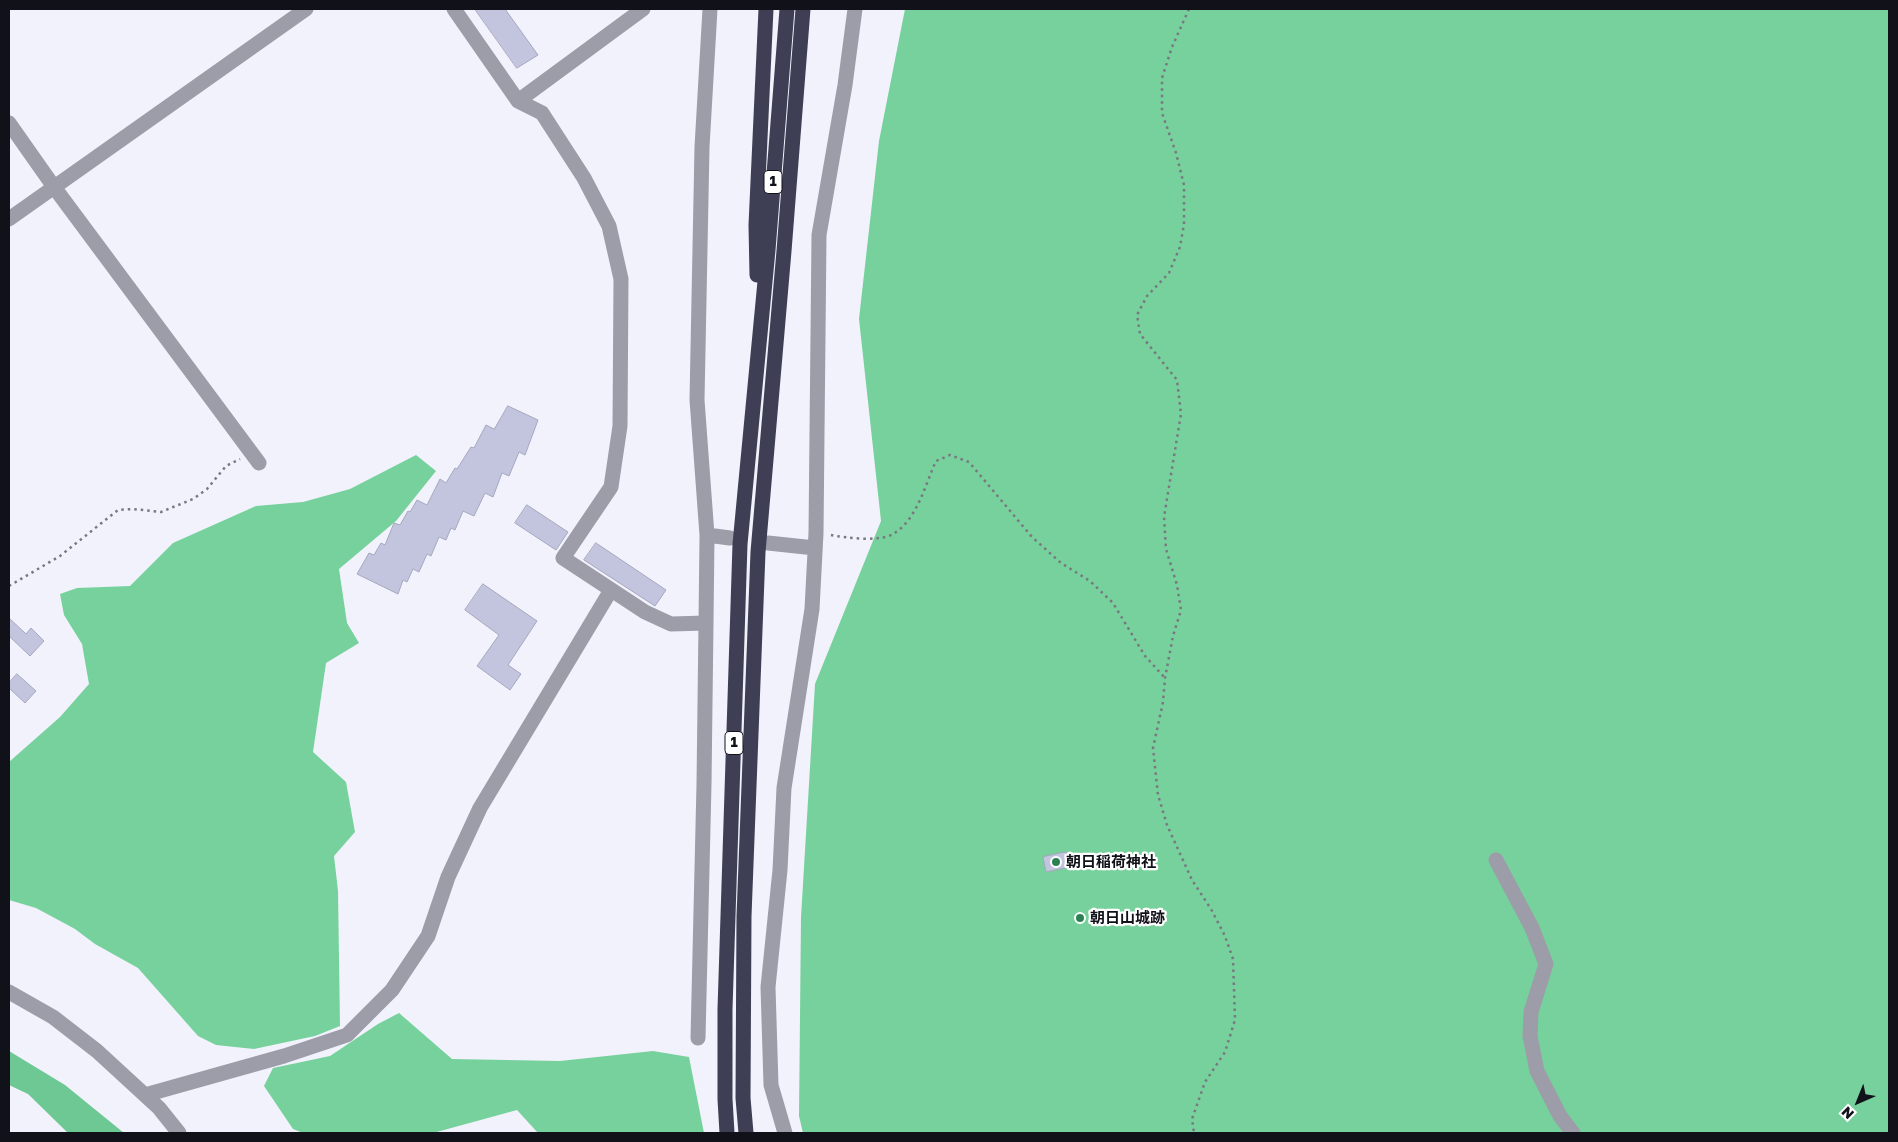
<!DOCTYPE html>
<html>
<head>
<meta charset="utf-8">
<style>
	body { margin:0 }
	#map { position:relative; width:1898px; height:1142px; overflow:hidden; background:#f1f2fc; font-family:"Golos Text",sans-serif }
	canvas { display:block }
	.frame { position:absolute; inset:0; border:10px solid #11111a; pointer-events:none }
	.north { position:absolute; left:1833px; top:1077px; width:50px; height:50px; -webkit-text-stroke:4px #fff; paint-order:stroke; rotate:224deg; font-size:14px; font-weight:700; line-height:20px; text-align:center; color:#11111a }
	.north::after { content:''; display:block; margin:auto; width:18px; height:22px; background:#11111a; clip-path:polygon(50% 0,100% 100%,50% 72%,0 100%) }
</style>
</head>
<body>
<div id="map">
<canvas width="1898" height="1142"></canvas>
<div class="frame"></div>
<div class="north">N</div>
</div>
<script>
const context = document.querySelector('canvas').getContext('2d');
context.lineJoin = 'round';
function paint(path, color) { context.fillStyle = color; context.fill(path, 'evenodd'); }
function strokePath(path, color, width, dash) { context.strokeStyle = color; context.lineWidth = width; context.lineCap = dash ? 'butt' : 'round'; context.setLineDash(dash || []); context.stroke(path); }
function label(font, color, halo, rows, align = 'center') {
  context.font = font + ' "Golos Text","Noto Sans JP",sans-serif'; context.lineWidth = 4.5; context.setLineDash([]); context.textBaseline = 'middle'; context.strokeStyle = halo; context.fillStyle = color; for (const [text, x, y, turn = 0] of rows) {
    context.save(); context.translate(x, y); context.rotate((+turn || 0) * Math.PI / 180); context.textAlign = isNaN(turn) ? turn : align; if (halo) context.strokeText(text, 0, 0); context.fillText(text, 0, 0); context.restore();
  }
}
const forest = new Path2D(`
	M 905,9 L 1889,9 L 1889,1133 L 803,1133 L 799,1116 L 801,917 L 815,684 L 881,521 L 859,319 L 879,141 Z
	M 416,455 L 436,471 L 396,521 L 339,569 L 347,623 L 359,643 L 326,663 L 313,752 L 346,782 L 355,832 L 334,856 L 338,891 L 340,1026 L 315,1036 L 254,1049 L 216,1045 L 198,1036 L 138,968 L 95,944 L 75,929 L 36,908 L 9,900 L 9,762 L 60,717 L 89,684 L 82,644 L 64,615 L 60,594 L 77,588 L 130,586 L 173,543 L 256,506 L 303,502 L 350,489 Z
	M 399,1013 L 452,1059 L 560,1061 L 653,1051 L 689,1057 L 704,1133 L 538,1133 L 517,1110 L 433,1133 L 303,1133 L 293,1129 L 264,1086 L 273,1068 L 330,1056 L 378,1024 Z`);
const water = new Path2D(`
	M 9,1051 L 65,1085 L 124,1133 L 68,1133 L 28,1094 L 9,1085 Z`);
const building = new Path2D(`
	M 475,9 L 505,9 L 538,55 L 517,68 Z
	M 508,406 L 538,420 L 525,455 L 519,452 L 509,476 L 502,473 L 493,497 L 485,493 L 474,516 L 463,511 L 455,530 L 451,528 L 446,540 L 439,537 L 431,556 L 427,554 L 419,572 L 413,569 L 407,582 L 403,580 L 398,594 L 357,574 L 369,553 L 374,555 L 381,543 L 385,545 L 394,523 L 400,525 L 408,511 L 410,512 L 417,500 L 427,505 L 440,479 L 446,483 L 455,468 L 457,469 L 471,447 L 474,448 L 486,425 L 494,429 Z
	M 527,505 L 568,532 L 556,550 L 515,523 Z
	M 596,543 L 666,590 L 655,606 L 584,560 Z
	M 483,584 L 537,621 L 508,665 L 521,674 L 510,690 L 477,666 L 499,635 L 465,610 Z
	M 9,618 L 26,634 L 31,628 L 44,641 L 30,656 L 9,636 Z
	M 17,674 L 36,691 L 25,703 L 9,688 L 9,683 Z
	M 1066,852 L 1069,867 L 1046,872 L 1043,857 Z`);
const path = new Path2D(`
	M 1189,9 L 1172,47 L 1162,78 L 1162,113 L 1176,153 L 1184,185 L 1184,224 L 1180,247 L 1169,273 L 1147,296 L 1137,315 L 1140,334 L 1177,380 L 1181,414 L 1164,517 L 1166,549 L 1177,585 L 1181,610 L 1173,636 L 1165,678 L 1163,702 L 1153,748 L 1158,795 L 1167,825 L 1192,880 L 1211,909 L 1225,936 L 1233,959 L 1235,1020 L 1225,1052 L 1205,1082 L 1192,1119 L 1194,1133
	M 831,535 C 846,538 880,542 893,534 C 917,520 925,485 936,461 L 950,455 L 969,462 L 1032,537 L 1061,563 L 1090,581 L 1113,603 L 1145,656 L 1165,678
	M 9,586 L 60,556 L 118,510 L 133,509 L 161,512 L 193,499 L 207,489 L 226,466 L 240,459`);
const minor = new Path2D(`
	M 454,9 L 518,101 L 542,113 L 584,178 L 609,226 L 621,279 L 620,426 L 611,487 L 563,558 L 645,612 L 671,624 L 706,623 L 707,535 L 697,400 L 702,147 L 710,9
	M 518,101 L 643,9
	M 9,123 L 54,187 L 259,463
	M 9,219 L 306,9
	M 707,535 L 730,538
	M 768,543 L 815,548
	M 1496,860 L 1532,928 L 1546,964 L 1531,1012 L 1530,1036 L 1537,1071 L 1560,1116 L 1573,1133
	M 9,992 L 53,1017 L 97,1051 L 159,1108 L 179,1133
	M 698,1038 L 704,784 L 706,623
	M 145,1095 L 284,1056 L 347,1035 L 392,990 L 428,936 L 448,877 L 480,808 L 611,590
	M 785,1133 L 771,1085 L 768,987 L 780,870 L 784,788 L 812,609 L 816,533 L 819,235 L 845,85 L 855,9`);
const highway = new Path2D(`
	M 757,275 L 756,225 L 766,9
	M 727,1133 L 725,1099 L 725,1009 L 740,544 L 768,250 L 787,9
	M 746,1133 L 743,1098 L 744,916 L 758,552 L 784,251 L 803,9`);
const markers = [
	[1056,862,5,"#2c8154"],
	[1080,918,5,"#2c8154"]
];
const shields = [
	[773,182,18],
	[734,743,18]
];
const shieldNames = [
	["1",773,182],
	["1",734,743]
];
const poiNames = [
	["朝日稲荷神社",1066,862],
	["朝日山城跡",1090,918]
];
paint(forest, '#77d19c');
paint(water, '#6dc893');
paint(building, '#c3c5de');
strokePath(building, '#a5a7bf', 1);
strokePath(path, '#787882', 2.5, [2.5, 4]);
strokePath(minor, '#9c9da8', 15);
strokePath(highway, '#3e3f54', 15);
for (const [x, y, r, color] of markers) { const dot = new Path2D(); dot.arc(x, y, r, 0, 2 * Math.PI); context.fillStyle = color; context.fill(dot); strokePath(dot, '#fff', 2); }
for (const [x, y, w] of shields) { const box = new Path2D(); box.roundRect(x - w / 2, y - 11.5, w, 23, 4); context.fillStyle = '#fff'; context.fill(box); strokePath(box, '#11111a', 1); }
label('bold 14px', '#11111a', null, shieldNames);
label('bold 15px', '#11111a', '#fff', poiNames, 'left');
</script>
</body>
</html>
